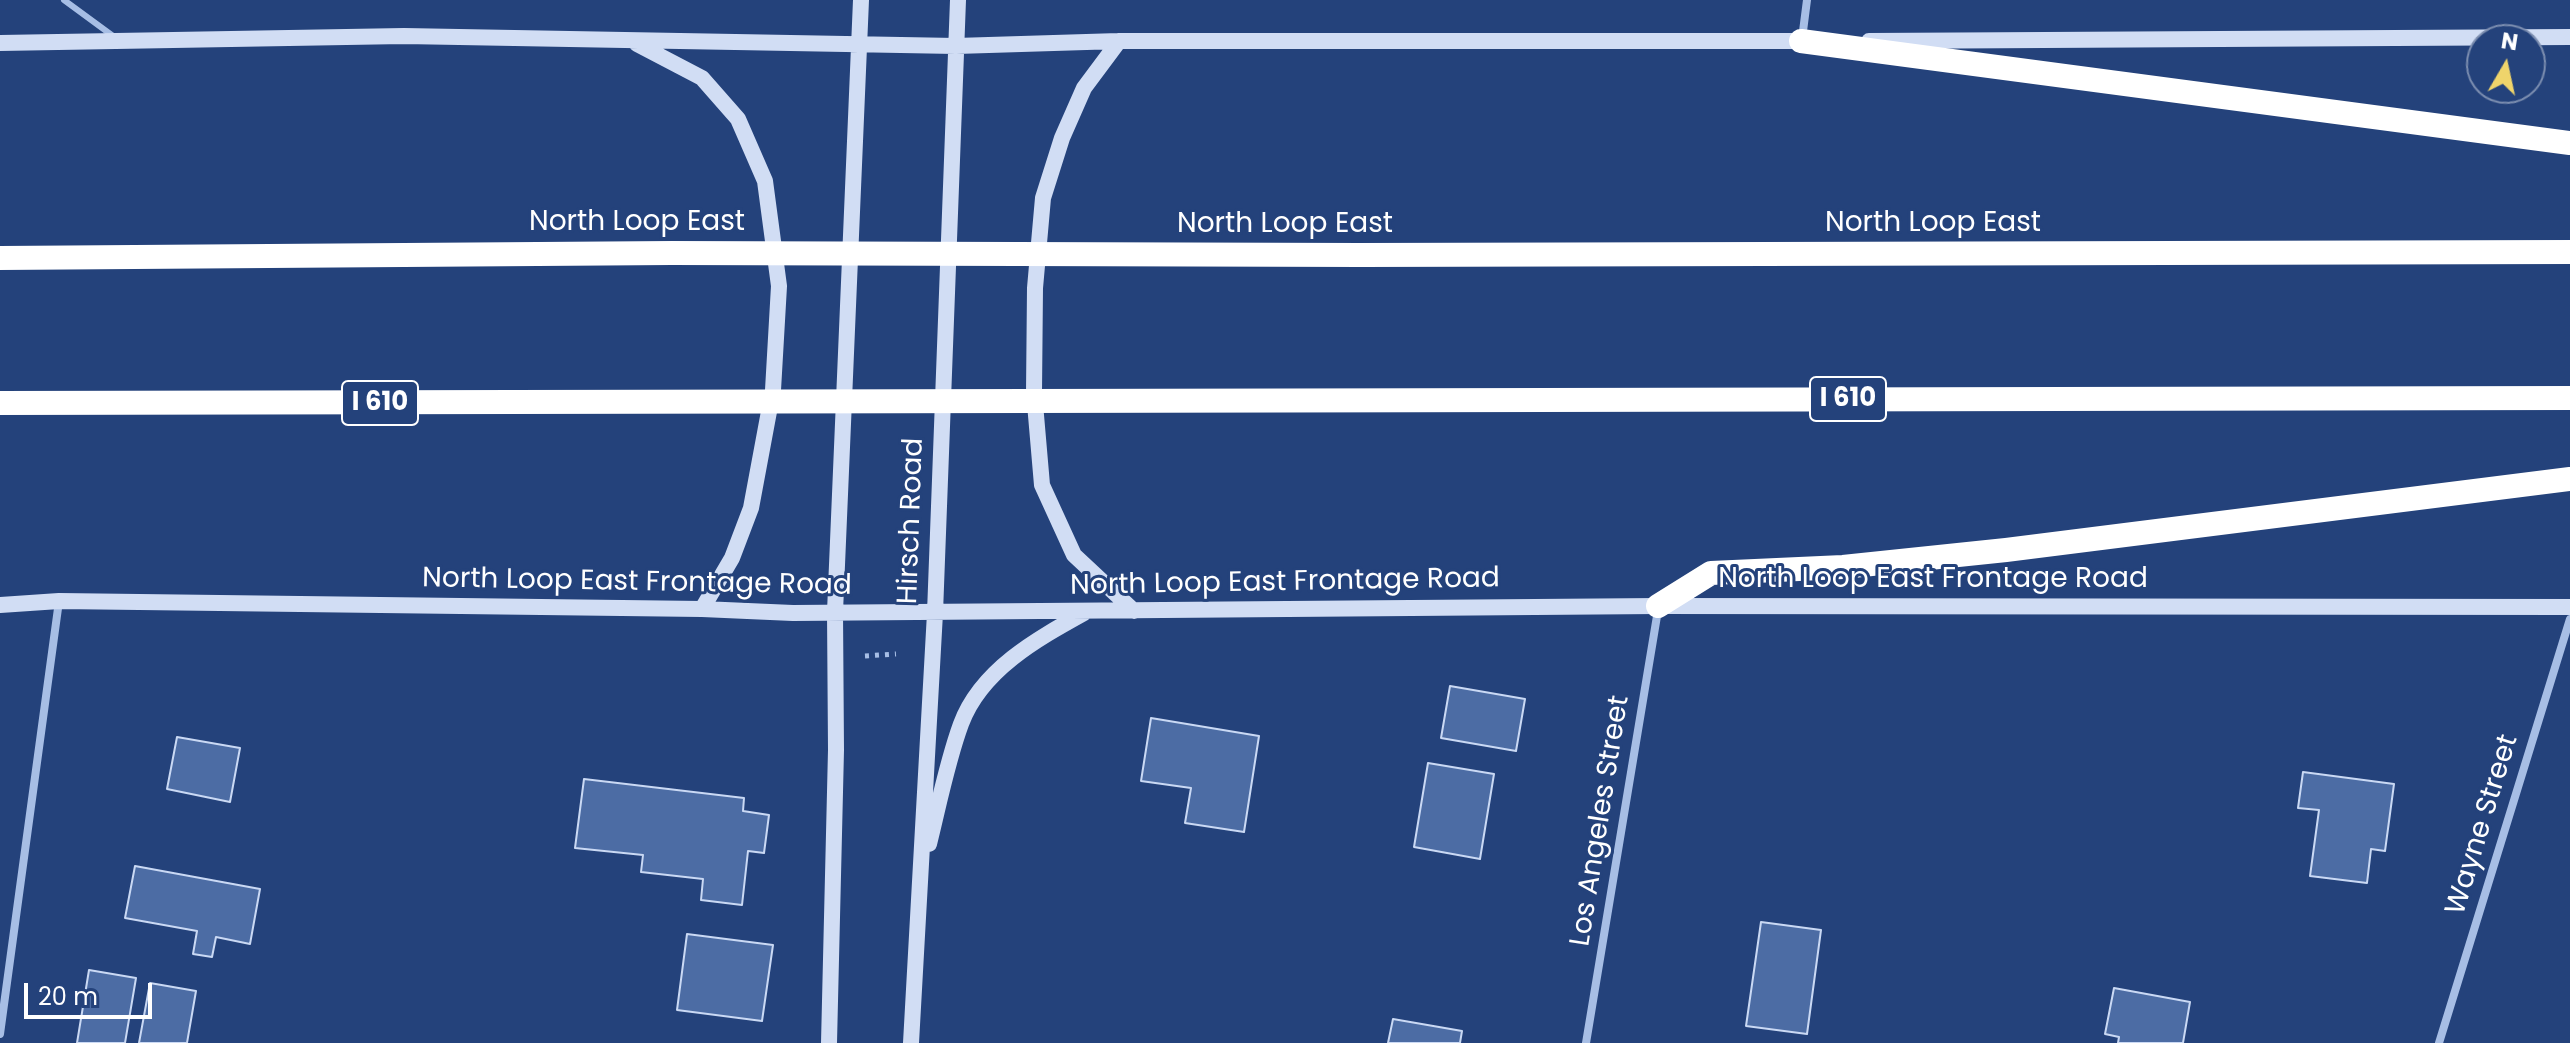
<!DOCTYPE html>
<html>
<head>
<meta charset="utf-8">
<style>
	body { margin:0 }
	#map { position:relative; width:2570px; height:1043px; overflow:hidden; background:#24427b; font-family:Poppins,sans-serif }
	canvas { display:block }
	.north { position:absolute; left:2466px; top:24px; width:80px; height:80px; box-sizing:border-box; background:#24427b; border:2px solid #7c8eb0; border-radius:50%; rotate:9deg; font-size:22px; font-weight:700; line-height:32px; text-align:center; color:#fff }
	.north::after { content:''; display:block; margin:auto; width:28px; height:36px; background:#efd46b; clip-path:polygon(50% 0,100% 100%,50% 72%,0 100%) }
	.scale { position:absolute; left:24px; top:983px; width:128px; height:36px; box-sizing:border-box; border:4px solid #fff; border-top:0; padding-left:10px; font-size:24px; line-height:28px; white-space:nowrap; color:#fff; -webkit-text-stroke:6px #24427b; paint-order:stroke }
</style>
</head>
<body>
<div id="map">
<canvas width="2570" height="1043"></canvas>
<div class="north">N</div>
<div class="scale">20 m</div>
</div>
<script>
const context = document.querySelector('canvas').getContext('2d');
context.lineJoin = 'round';
function paint(path, color) { context.fillStyle = color; context.fill(path, 'evenodd'); }
function strokePath(path, color, width, dash) { context.strokeStyle = color; context.lineWidth = width; context.lineCap = dash ? 'butt' : 'round'; context.setLineDash(dash || []); context.stroke(path); }
function label(font, color, halo, rows, align = 'center') {
  context.font = font + ' Poppins,sans-serif'; context.lineWidth = 6; context.setLineDash([]); context.textBaseline = 'middle'; context.strokeStyle = halo; context.fillStyle = color; for (const [text, x, y, turn = 0] of rows) {
    context.save(); context.translate(x, y); context.rotate((+turn || 0) * Math.PI / 180); context.textAlign = isNaN(turn) ? turn : align; if (halo) context.strokeText(text, 0, 0); context.fillText(text, 0, 0); context.restore();
  }
}
const building = new Path2D(`
	M 1450,686 L 1525,699 L 1516,751 L 1441,738 Z
	M 1151,718 L 1259,736 L 1244,832 L 1185,823 L 1191,788 L 1141,781 Z
	M 177,737 L 240,748 L 230,802 L 167,789 Z
	M 1428,763 L 1494,774 L 1480,859 L 1414,847 Z
	M 2303,772 L 2394,784 L 2385,851 L 2371,849 L 2367,883 L 2310,876 L 2319,810 L 2298,808 Z
	M 584,779 L 744,798 L 743,811 L 769,815 L 764,853 L 748,851 L 742,905 L 701,900 L 703,879 L 641,872 L 643,855 L 575,848 Z
	M 135,866 L 260,889 L 250,944 L 216,937 L 212,957 L 193,954 L 197,931 L 125,918 Z
	M 1761,922 L 1821,930 L 1807,1034 L 1746,1026 Z
	M 687,934 L 773,945 L 762,1021 L 677,1010 Z
	M 89,970 L 136,978 L 125,1043 L 77,1043 Z
	M 150,983 L 196,991 L 187,1043 L 139,1043 Z
	M 2114,988 L 2190,1002 L 2183,1043 L 2118,1043 L 2119,1037 L 2105,1034 Z
	M 1393,1019 L 1462,1031 L 1460,1043 L 1388,1043 Z`);
const path = new Path2D(`
	M 865,656 L 896,654`);
const service = new Path2D(`
	M 64,0 L 113,36`);
const minor = new Path2D(`
	M 1802,39 L 1807,0
	M 0,1034 L 59,601
	M 1586,1043 L 1658,610
	M 2439,1043 L 2570,619`);
const secondary = new Path2D(`
	M 1119,41 L 1084,88 L 1062,138 L 1043,198 L 1035,288 L 1034,392 L 1042,485 L 1074,555 L 1134,611
	M 1869,41 L 2570,37
	M 0,43 L 404,36 L 956,46 L 1119,41 L 1810,41
	M 637,44 L 702,78 L 738,119 L 765,181 L 779,286 L 773,390 L 751,508 L 732,558 L 702,609
	M 0,605 L 59,601 L 702,609 L 793,613 L 1658,606 L 2570,607
	M 929,844 C 939,804 947,762 961,724 C 981,670 1037,639 1084,613
	M 829,1043 L 836,750 L 835,612 L 861,0
	M 911,1043 L 935,613 L 958,0`);
const motorway = new Path2D(`
	M 1801,41 L 2570,143
	M 0,258 L 672,253 L 1361,255 L 2570,252
	M 0,403 L 2570,398
	M 1658,606 L 1711,573 L 1843,567 L 2006,550 L 2570,479`);
const shields = [
	[1848,399,76],
	[380,403,76]
];
const shieldNames = [
	["I 610",1848,399],
	["I 610",380,403]
];
const streetNames = [
	["North Loop East",637,223],
	["North Loop East",1933,224],
	["North Loop East",1285,225],
	["Hirsch Road",912,521,-88],
	["North Loop East Frontage Road",1933,580],
	["North Loop East Frontage Road",637,583,1],
	["North Loop East Frontage Road",1285,583,-1],
	["Los Angeles Street",1601,821,-81],
	["Wayne Street",2483,825,-73]
];
paint(building, '#4c6ca4');
strokePath(building, '#cad9f4', 2);
strokePath(path, '#a7bee5', 5, [4, 6]);
strokePath(service, '#a7bee5', 6);
strokePath(minor, '#a7bee5', 8);
strokePath(secondary, '#d1ddf4', 16);
strokePath(motorway, '#fff', 24);
for (const [x, y, w] of shields) { const box = new Path2D(); box.roundRect(x - w / 2, y - 22, w, 44, 6); context.fillStyle = '#24427b'; context.fill(box); strokePath(box, '#fff', 2); }
label('bold 26px', '#fff', null, shieldNames);
label('28px', '#fff', '#24427b', streetNames);
</script>
</body>
</html>
